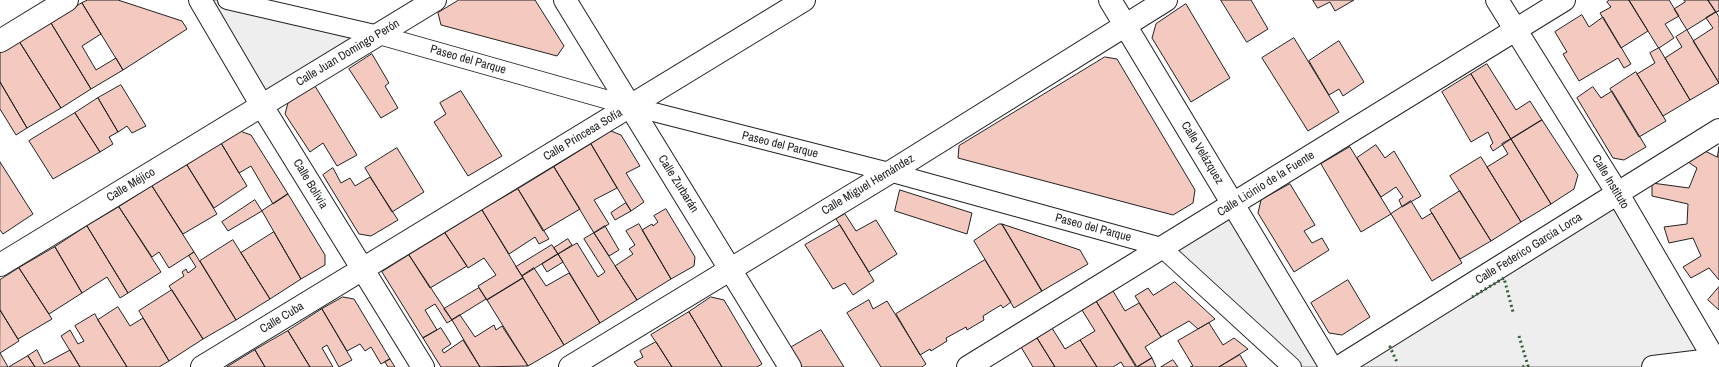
<!DOCTYPE html>
<html>
<head>
<meta charset="utf-8">
<style>
	body { margin:0 }
	canvas { display:block; background:#fff }
</style>
</head>
<body>
<canvas width="1719" height="367"></canvas>
<script>
const g = document.querySelector('canvas').getContext('2d');
g.lineJoin = 'round';
function fillPath(path, color) {
  g.fillStyle = color;
  g.fill(path, 'evenodd');
}
function stroke(path, color, width, dash) {
  g.strokeStyle = color;
  g.lineWidth = width;
  g.lineCap = dash ? 'butt' : 'round';
  g.setLineDash(dash || []);
  g.stroke(path);
}
function drawText(font, color, halo, rows, align = 'center') {
  g.font = font + ' "Archivo Narrow",sans-serif';
  g.lineWidth = 3;
  g.setLineDash([]);
  g.textBaseline = 'middle';
  g.strokeStyle = halo;
  g.fillStyle = color;
  for (const [text, x, y, turn = 0] of rows) {
    g.save();
    g.translate(x, y);
    g.rotate((+turn || 0) * Math.PI / 180);
    g.textAlign = isNaN(turn) ? turn : align;
    if (halo) g.strokeText(text, 0, 0);
    g.fillText(text, 0, 0);
    g.restore();
  }
}
const green = new Path2D(`
	M200,0h27l152,35 -117,71z
	M1618,194l96,166 -61,7h-314z`);
fillPath(green, '#eee');
stroke(green, '#6f6f6f', 1);
const parking = new Path2D(`
	M1233,204l98,163h-39l-131,-120z`);
fillPath(parking, '#ededed');
stroke(parking, '#6f6f6f', 1);
const building = new Path2D(`
	M88,0h30l64,21 5,8 -64,41 -41,-67z
	M459,0h76l29,46 -7,10 -116,-31 -3,-12z
	M1221,0h30l17,29 -21,13z
	M1313,0h41l-19,11 -5,-9 -12,6z
	M1610,0h19l19,31 -27,17 -21,-35 11,-6 -4,-5z
	M1629,0h40l10,16 -14,8 9,14 -15,10z
	M1684,0h24l8,12 -29,18 -13,-21 11,-7z
	M1708,0h11v11l-3,1z
	M82,3l19,31 -19,12 14,24 20,-12 7,12 -32,19 -40,-66z
	M1186,4l44,74 -39,24 -39,-64 4,-14z
	M1716,12l3,5v66l-26,-42 20,-13 -7,-10z
	M1582,15l7,12 14,-10 28,47 -7,4 -6,-10 -39,23 -16,-27 4,-2 -12,-20z
	M51,23l40,66 -30,19 -42,-67z
	M1687,30l32,53 -29,17 -25,-42 17,-11 -6,-10z
	M1294,38l45,74 -31,19 -46,-73z
	M19,41l42,67 -34,20 -27,-46v-29z
	M1339,41l25,41 -21,14 -4,-7 -10,6 -20,-34z
	M1659,48l31,52 -27,16 -26,-42 18,-11 -5,-10z
	M372,54l17,29 -4,3 13,22 -17,10 -32,-49z
	M1105,57l12,2 78,131 -2,13 -20,12 -215,-57 1,-12z
	M1487,64l29,46 14,-9 12,19 -31,19 -40,-65z
	M1636,72l30,49 -27,16 -29,-48z
	M1471,74l40,65 -18,12 -3,-5 3,-3 -5,-11 -17,10 -29,-50z
	M0,82l27,46 -11,7 -16,-26z
	M121,85l25,41 -14,7 -5,-7 -9,6 -20,-34z
	M315,86l42,69 -20,11 -14,-23 -13,9 -25,-38 3,-11z
	M1593,87l8,11 11,-7 34,56 -22,13 -11,-2 -36,-60z
	M461,91l41,65 -34,20 -34,-54 12,-8 -6,-11z
	M98,98l20,34 -9,5 4,7 -13,8 -25,-39z
	M75,113l25,39 -47,27 -24,-38z
	M1542,120l36,55 -4,14 -23,15 -40,-65z
	M240,131l11,4 37,59 -15,10 -22,-38 -12,7 -18,-30z
	M611,131l10,4 19,31 -14,7 18,29 -13,9 -40,-67z
	M1511,139l40,65 -30,18 -34,-55 21,-13 -6,-10z
	M221,143l26,43 -33,22 -27,-43z
	M591,144l26,44 -23,12 15,24 -15,9 -40,-66z
	M1376,145l9,13 9,-7 27,45 -19,11 -3,-7 4,-3 -7,-10 -15,10 -24,-39z
	M1350,147l41,67 -30,18 -40,-68z
	M1719,147v133l-10,-12 -18,10 -8,-11 18,-11 -8,-18 -24,5 -5,-16 23,-3 1,-20 -36,-8v-13l37,5 8,-20 -9,-6 15,-12 14,7z
	M397,148l27,44 -32,20 -27,-44z
	M1481,157l40,65 -30,19 -41,-65z
	M0,162l33,52 -30,20 -3,-4z
	M187,165l30,49 -34,20 -31,-48z
	M554,167l26,42 -37,22 -25,-42z
	M333,168l8,15 9,-5 5,8 15,-9 28,43 -27,16 -12,-2 -36,-59z
	M1290,184l25,41 -11,6 8,12 10,-5 7,12 -35,22 -36,-59 3,-13z
	M152,186l42,66 -25,16 -10,-16 -7,5 -33,-50z
	M518,189l31,50 -10,5 -4,-7 -26,17 -27,-44z
	M900,190l72,23 -5,21 -72,-23z
	M1460,191l31,50 -31,18 -30,-49z
	M288,194l37,61v10l-24,14 -39,-68z
	M255,200l7,11 -34,20 -6,-9z
	M1411,201l11,18 10,-6 30,50 -30,18 -41,-67z
	M626,203l5,8 -16,9 -4,-7z
	M119,207l42,65 -33,21 -41,-67z
	M666,209l29,48 -1,9 -23,13 -29,-49 10,-6 1,2 5,-4 -4,-6z
	M482,210l41,68 -36,22 -9,-14 18,-11 -12,-17 -16,10 -23,-35z
	M845,214l11,17 20,-11 21,34 -28,18 -33,-53z
	M639,224l32,55 -34,21 -22,-34 18,-12 -4,-5 6,-4 -9,-14z
	M999,224h3l40,67 -28,17 -40,-67z
	M1002,224l78,26 8,14 -46,27z
	M840,225l34,56 -21,14 -8,-12 -12,6 -28,-44z
	M87,226l41,67 -8,5 -13,-21 -25,16 -27,-46z
	M605,226l14,24 -10,6 -15,-23z
	M274,232l27,47 -31,20 -29,-46z
	M445,233l22,33 -37,22 -21,-33z
	M594,233l43,67 -37,23 -42,-69 19,-11 21,34 7,-5 -21,-33z
	M568,239l4,6 -14,9 -4,-6z
	M233,240l37,59 -34,21 -36,-59z
	M552,245l6,9 -36,22 -6,-9z
	M55,247l27,46 -33,21 -30,-46z
	M194,252l42,68 -33,19 -34,-53 15,-10 -2,-4 4,-3 2,4 8,-6 -7,-11z
	M558,254l5,8 -16,10 -5,-8z
	M409,255l43,65 -5,3 -12,-19 -10,6 12,20 -14,8 -41,-66z
	M985,260l26,42 -8,6 -2,-3 -18,11 1,4 -17,10 -1,-3 -20,11 1,3 -16,10 -1,-2 -10,6 -24,-41z
	M19,268l33,51 -34,20 -18,-29v-30z
	M534,268l12,18 23,-13 31,50 -36,22 -42,-69z
	M523,278l41,67 -36,21 -41,-66z
	M1348,280l22,37 -28,18 -13,-2 -18,-30z
	M1175,282l40,37 -17,10 -9,-8 -28,16 -26,-41 13,-8 5,7z
	M1719,287v23l-11,-10z
	M479,288l7,11 -34,21 -8,-11z
	M172,290l31,49 -34,22 -30,-50z
	M1113,291l12,20 14,-8 22,34 -16,10 7,11 -15,9 -41,-66z
	M343,297l11,2 36,60 -9,5 -10,-17 -6,4 -5,-7 -13,7 -25,-42z
	M711,297l13,3 38,64 -5,3h-35l-33,-55z
	M869,300l4,9 14,-8 39,63 -4,3h-41l-34,-54z
	M1096,301l40,66h-12l-3,-5 -8,5h-16l-17,-27 15,-9 -13,-21z
	M118,307l12,19 13,-8 26,43 -10,6h-32l-29,-47z
	M322,309l30,51 -13,7 -12,-22 -5,3 11,19h-23l-22,-36z
	M0,310l19,31 -19,12 8,14h-8z
	M689,312l33,55h-50l-16,-25 -5,-7z
	M95,314l3,6 29,47h-47l-19,-31 9,-6 8,14 6,-3 -9,-15z
	M460,315l15,22 19,-12 2,5 6,-4 26,40 -48,1 -28,-47z
	M1209,323l14,22 11,-7 14,11 -29,18h-29l3,-1 -15,-25z
	M441,328l10,16 -9,6 2,3 19,-13 17,27h-39l-18,-29z
	M1052,328l13,21 15,-9 17,27h-42l-18,-29z
	M821,330l23,37h-42l-12,-19z
	M288,331l22,36h-45l-10,-17z
	M1037,338l18,29h-22l-12,-20z
	M656,342l16,25h-34l-4,-5 9,-5 -3,-6z
	M37,350l7,14 26,-14 10,17h-45l-7,-11z
	M255,350l10,17h-38z
	M1240,355l7,12h-28z
	M28,356l7,11h-26z
	M1152,358l4,9h-19z
	M390,359l5,8h-7l-3,-5z
	M1173,360l5,7h-17z`);
fillPath(building, '#f3c9c0');
stroke(building, '#222', 1);
const pedestrian = new Path2D(`
	M227,0l152,35 251,71 259,66 272,75 131,120`);
const minor = new Path2D(`
	M200,0l62,106 161,261
	M565,0l225,367
	M1110,0l221,367
	M1497,0l121,194 101,173
	M0,41l67,-41
	M0,265l435,-265
	M202,367l602,-367
	M570,367l327,-199 269,-168
	M968,367l596,-367
	M1339,367l380,-237
	M1653,367l66,-8`);
stroke(pedestrian, '#222', 20);
stroke(minor, '#222', 24);
stroke(pedestrian, '#fff', 18);
stroke(minor, '#fff', 22);
stroke(new Path2D(`
	M1472,297l32,-19 9,34
	M1519,336l9,30 -8,1
	M1391,346l-1,1 7,15`), '#2f5e38', 3, [2, 3]);
drawText('12px', '#222', '#fff', [
	["Calle Juan Domingo Perón",348,53,-31],
	["Paseo del Parque",468,60,16],
	["Calle Princesa Sofía",583,135,-31],
	["Paseo del Parque",780,145,14],
	["Calle Velázquez",1202,153,59],
	["Calle Instituto",1610,182,59],
	["Calle Bolivia",310,184,59],
	["Calle Zurbarán",678,184,58],
	["Calle Licinio de la Fuente",1266,184,-32],
	["Calle Méjico",131,185,-31],
	["Calle Miguel Hernández",868,185,-31],
	["Paseo del Parque",1093,228,15],
	["Calle Federico García Lorca",1529,249,-32],
	["Calle Cuba",282,318,-31]
]);
</script>
</body>
</html>
